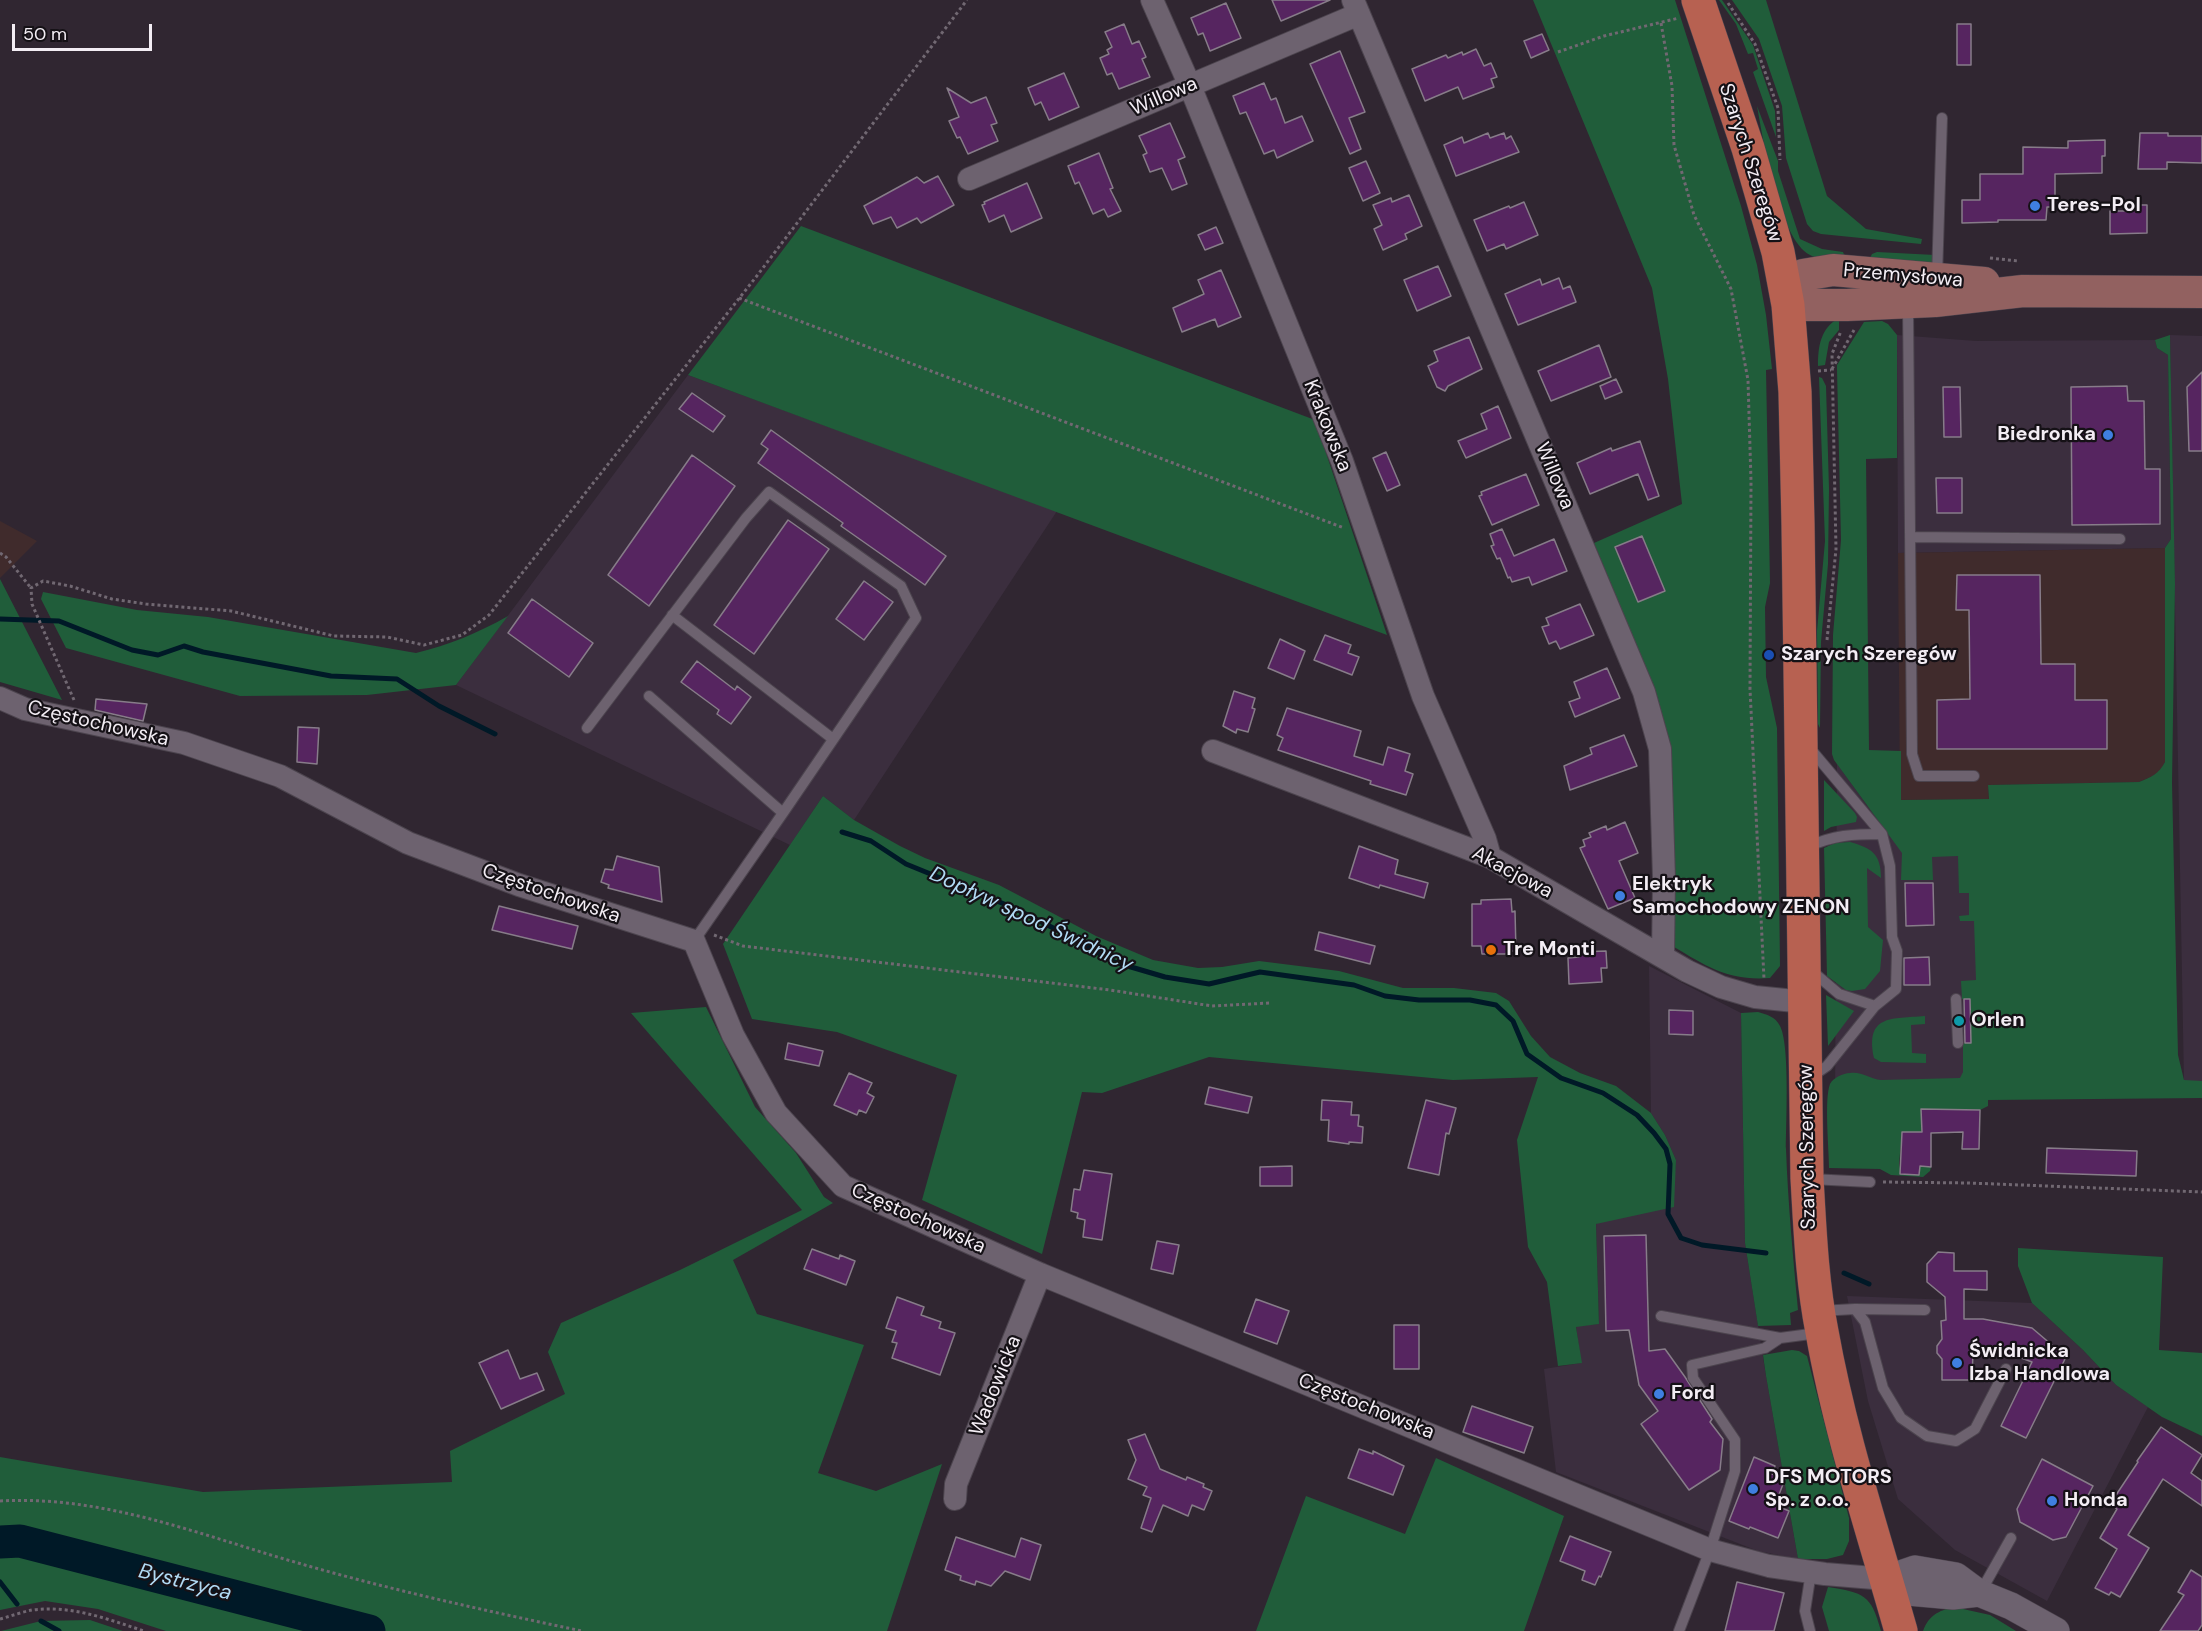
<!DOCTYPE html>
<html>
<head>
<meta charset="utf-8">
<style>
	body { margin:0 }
	#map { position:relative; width:2202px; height:1631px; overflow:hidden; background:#302631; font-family:"DM Sans",sans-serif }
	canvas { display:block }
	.scale { position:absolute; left:12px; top:24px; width:140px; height:27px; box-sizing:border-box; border:3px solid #f3edf4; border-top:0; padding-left:8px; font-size:18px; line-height:21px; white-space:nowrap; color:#f3edf4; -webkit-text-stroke:4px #151116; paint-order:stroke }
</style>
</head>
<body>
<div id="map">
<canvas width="2202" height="1631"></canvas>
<div class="scale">50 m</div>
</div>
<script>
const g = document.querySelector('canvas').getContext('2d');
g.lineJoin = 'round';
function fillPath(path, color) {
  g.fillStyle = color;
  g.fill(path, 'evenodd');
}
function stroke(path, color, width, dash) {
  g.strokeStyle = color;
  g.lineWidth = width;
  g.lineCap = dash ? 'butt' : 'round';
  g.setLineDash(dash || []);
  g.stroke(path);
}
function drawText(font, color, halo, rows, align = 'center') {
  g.font = font + ' "DM Sans",sans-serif';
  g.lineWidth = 4.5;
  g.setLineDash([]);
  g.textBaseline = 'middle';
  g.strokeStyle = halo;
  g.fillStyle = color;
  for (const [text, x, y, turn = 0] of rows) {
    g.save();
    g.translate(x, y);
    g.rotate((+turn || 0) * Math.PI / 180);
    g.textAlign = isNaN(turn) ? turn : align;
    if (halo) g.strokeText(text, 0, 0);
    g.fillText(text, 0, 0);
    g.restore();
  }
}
fillPath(new Path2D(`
	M1897,335l79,6 179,-1 2,8 11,7 3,184 -6,9 -267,5z
	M2170,335l32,1v745h-18z
	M688,375l369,136 -203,309 -31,-24 -33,49 -334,-160z
	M1837,764l30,41 108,29 12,266 -152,2z
	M1649,966l92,47 4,230 21,133 32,183 -40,-8 -202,-79 -12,-103 37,-6 -5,-37 23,-2 -3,-100 79,-52 1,-12 -11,-25 -14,-22z
	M1847,1296l185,7 51,47 33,35 32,22 -101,194 -92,-51 -57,-51 -30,-98z`), '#3b2e3e');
fillPath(new Path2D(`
	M0,521l37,20 -37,37z
	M2165,548v214l-4,8 -8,6 -14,6 -151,3 1,14 -89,1 -2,-247z`), '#402b2c');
fillPath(new Path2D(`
	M1533,0h142l66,206 16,59 9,50 6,54 -6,1 4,213 -5,24 1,70 11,51 3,238 -10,12c-42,3 -62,-11 -96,-31l-6,-210 -12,-44 -62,-150 88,-39 -14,-125 -16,-91z
	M1719,0h3l31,45 22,66 1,26 -23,-65 5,-3 -5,-16 -5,1 -12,-30z
	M1732,0h34l61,196 39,33 56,10 -1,5 -100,-10 -8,-3 -6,-7 -21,-66 -4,-52 -23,-67z
	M1757,106l21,55v10l22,68 22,10 21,3 3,7c-12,0 -25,2 -36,-4 -31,-16 -47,-116 -53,-149z
	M801,226l514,194 72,215 -699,-260z
	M1877,252l58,3 -4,11 -61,-8 2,-4z
	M1839,318v12l-10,12 -4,23 -7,1c0,-21 3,-38 21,-48z
	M1882,321l6,3 9,11v123l-31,1 3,291 32,1v49l88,-1 -1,-14 151,-3c12,-5 20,-8 26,-20v-214l6,-9 -3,-184 -11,-7 -2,-8 15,-5 5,249 -3,199 6,272 6,25 18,1v17l-214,2v6l-8,4 -58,-1v23h-20l-3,32 2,10 18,1 1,-9 11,1 -1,4 -7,6 -32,-2 -11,-6 -51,-1c0,-18 -5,-69 1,-84 3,-6 13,-11 20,-11 11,-2 20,6 31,7l79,-2 3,-6v-29l8,-1 -1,-43h-8l-1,-18 15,-1 -2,-59h-14l-1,-5 10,-1v-22h-10l-1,-37 -26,1 1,23h-32l1,-27 -68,-93 -2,-6 1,-119 8,-95 -4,-170v-5l27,-43z
	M1819,377l3,1 4,8 3,103 -1,75 -7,78 -1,86 -2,-4 -1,-93 8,-90z
	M0,579l62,121 -62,-18z
	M43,592l94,18 71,7 208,36c33,-8 62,-20 92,-37l-52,69 -89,10 -127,1 -174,-48 -25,-49z
	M1824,780l31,33 2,4 -1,5 -25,5 -7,4z
	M823,796l31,24 46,26 25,12 74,27 97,51 57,24 45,8 24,-1 37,-6 80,10 64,17h51l42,5 13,8 22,35 19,21 30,16 36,13 35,27 14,22 11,25 -2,47 -78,17 3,100 -23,3 6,36 -24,3 -11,-84 -19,-35 -11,-107 21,-63 -85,3 -244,-23 -107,36 -20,-1 -40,162 -120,-54 35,-125 -120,-43 -85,-13 -29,-75z
	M1850,842c21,6 31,11 31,36l-14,-10 1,59 15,13 -3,31 -15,18 -13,2 -6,-1 -19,-14 -3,-128 11,-5z
	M1826,995l28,16 -26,35z
	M706,1007l49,100 41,46 28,44 9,6 -100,57 24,54 107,31 -46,128 58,18 66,-27 -55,167h-721l-68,-22 -53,-8 -45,9v-153l203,35 249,-10 -2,-31 115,-57 -17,-42 13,-29 119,-53 122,-60 -171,-197z
	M1758,1012c9,3 17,4 22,14 10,19 6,97 6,123 2,54 7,107 12,161l-8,3 1,12 -33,1 -13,-83 -4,-230z
	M1925,1016v8l-14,1 1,28 14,1v9l-45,-1 -7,-4c-9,-44 18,-39 51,-42z
	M2018,1248l145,9 -4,93 43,3v83l-40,-19 -46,-32 -33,-35 -51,-47 -14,-37z
	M1792,1350l7,1 8,5 42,162v23l-6,14 -16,4h-29l-32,-183 -3,-21z
	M1436,1458l128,58 -40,115h-268l50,-135 99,38z
	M1828,1587c36,6 43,7 53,44h-52l-7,-24z
	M1954,1607l36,8 26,16h-93c6,-16 15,-20 31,-24z
	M90,1620l33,11h-122l40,-10z`), '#205d3a');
stroke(new Path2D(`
	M0,619l59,2 73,29 26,5 26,-9 19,6 128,24 66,3 42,27 56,28
	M842,832l29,9 35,23 108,44 55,28 45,26 51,15 44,7 51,-12 94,13 31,11 34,4h51l26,5 17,16 14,33 34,24 42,15 34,22 17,18 12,16 4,15 -2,50 13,24 21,7 64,8
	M1844,1273l25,11
	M0,1582l17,22
	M41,1621l18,10`), '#001927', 5);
stroke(new Path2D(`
	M0,1542l20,-1 349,90`), '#001927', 33);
const building = new Path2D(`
	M1272,0h58l-49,21z
	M1226,3l15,35 -31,13 -7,-18 -5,2 -7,-17z
	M1124,24l8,20 7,-3 7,16 -4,2 8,18 -31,12 -7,-16 -5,2 -7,-17 9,-4 -2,-4 5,-3 -7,-15z
	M1957,24h14v41h-14z
	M1542,34l7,16 -18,8 -7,-17z
	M1476,49l8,17 7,-3 6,14 -6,2 3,8 -31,12 -5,-12 -33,14 -13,-32 34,-14 2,3 14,-6 1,3z
	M1340,51l25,61 -16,6 12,31 -11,5 -40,-90z
	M1064,73l15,34 -30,13 -8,-18 -6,3 -7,-17z
	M1264,83l7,17 5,-2 9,25 17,-7 11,25 -36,17 -3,-8 -10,4 -18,-42 -6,2 -7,-18z
	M947,88l24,15 15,-6 11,26 -6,2 7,16 -30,13 -8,-17 -3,1 -8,-17 10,-4z
	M1170,123l15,34 -7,3 9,24 -15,6 -10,-22 -12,4 -7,-17 4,-2 -8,-17z
	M1488,133l2,5 14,-5 2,6 5,-3 8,16 -63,24 -12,-31 18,-8 2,6z
	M2140,133h28v3h34v27l-35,-1v7h-29z
	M2105,140v16h-3v17l-47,1v33h-8l-1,13h-48v2l-36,1v-23h18v-26h43v-27l45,1v-7z
	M1099,153l14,35 -3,1 11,22 -13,6 -4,-8 -11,5 -14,-32 -4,2 -7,-18z
	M1366,161l14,32 -17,8 -14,-33z
	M938,176l16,29 -33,18 -4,-5 -20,10 -6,-11 -18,7 -9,-18 53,-29 7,6z
	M1027,183l15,35 -31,14 -7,-17 -15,7 -7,-17 3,-1 -1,-2z
	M1409,195l13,31 -17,8 2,5 -24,11 -9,-21 8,-4 -9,-20 18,-7 1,4z
	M1524,202l14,33 -32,14 -2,-5 -17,7 -13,-31 35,-14 1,2z
	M2130,205h17v28l-37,1v-23h20z
	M1216,227l7,16 -18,7 -7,-15z
	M1438,266l13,30 -34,15 -13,-31z
	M1221,270l20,47 -23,10 -3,-8 -33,13 -9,-24 31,-14 -6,-14z
	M1559,278l4,11 7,-3 6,16 -58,23 -13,-31 35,-15 2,6z
	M1469,337l13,32 -34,17 -3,5 -8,-4 -9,-21 10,-5 -4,-10z
	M1599,345l12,32 -60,24 -13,-30z
	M2202,372v79h-13l-2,-64z
	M1616,379l6,13 -17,7 -5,-13z
	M2127,386l1,15h16l1,68h15v55l-88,1 -1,-138z
	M1943,387h17l1,50h-17z
	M692,393l33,23 -12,16 -34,-23z
	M1498,406l13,32 -45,20 -8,-17 29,-12 -6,-15z
	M771,430l175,126 -21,29 -84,-59 2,-3 -85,-60 10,-14 -7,-5z
	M1640,441l19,55 -11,4 -10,-26 -48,20 -13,-31 34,-15 1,3z
	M1386,452l14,33 -13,6 -14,-33z
	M692,455l43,31 -86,120 -41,-31z
	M1526,474l13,31 -47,20 -13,-29 3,-1 -1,-3z
	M1936,478h26v35h-25z
	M788,520l41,29 -75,105 -40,-29z
	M1502,529l12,27 40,-17 13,32 -35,14 -3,-8 -17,5 -2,-5 -2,1 -8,-20 -3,1 -6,-13 3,-1 -4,-11z
	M1642,536l23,55 -27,11 -23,-55z
	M1957,575h83l1,89h34v36h32v49h-170v-49l33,-1 -1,-89h-13z
	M864,581l29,21 -29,38 -28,-21z
	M532,599l61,44 -24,34 -61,-44z
	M1580,604l14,31 -34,14 -4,-8 -7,3 -7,-17 7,-2 -3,-7z
	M1325,635l26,10 -3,8 11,4 -7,18 -38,-15z
	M1280,639l25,12 -11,28 -26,-11z
	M697,661l38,29 2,-4 14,11 -20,27 -14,-10 2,-4 -38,-28z
	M1607,668l13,30 -45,19 -6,-15 11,-4 -6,-16z
	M1234,691l21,7 -3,10 3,1 -7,23 -11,-3 -1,4 -13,-7z
	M96,699l51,5 -4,17 -48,-11z
	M1287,708l74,23 -7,25 29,9 5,-18 22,7 -5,17 8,3 -7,21 -36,-11 1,-3 -93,-31 5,-12 -6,-3z
	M298,727l21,1 -2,36 -20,-2z
	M1624,735l13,31 -67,24 -6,-24 28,-12 -2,-6z
	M1625,822l13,31 -19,8 16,37 -27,11 -28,-61 5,-2 -2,-6 8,-3 -2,-4 17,-7 1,4z
	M1359,846l39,14 -3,14 33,9 -4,15 -44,-13 -1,3 -30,-10z
	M617,856l42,11 3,35 -54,-14 1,-3 -8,-3 4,-13 8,1z
	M1905,883h28l1,42 -28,1z
	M1511,899l1,13 3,-1 1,40h-9l-1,3h-24l-1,-8h-9v-42h9v-4z
	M499,906l79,20 -6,23 -80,-19z
	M1319,932l56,14 -5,18 -55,-14z
	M1606,951l1,17h-6l1,14 -33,2 -1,-26 11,-1v-5z
	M1929,957l1,28h-26v-27z
	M1964,999h6l1,44h-6z
	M1669,1010l24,1v24l-24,-1z
	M788,1043l35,8 -4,15 -34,-7z
	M849,1073l23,10 -5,10 7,4 -8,16 -7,-3 -2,5 -23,-10z
	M1209,1087l43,10 -4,16 -43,-9z
	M1322,1100l30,2 -1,13h8l-1,11 5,1 -1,16 -13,-1v2l-21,-3 1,-21h-8z
	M1426,1100l30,8 -7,26 -3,-1 -7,42 -31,-7z
	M1921,1109l59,1 -1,39h-17l1,-17 -32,1v34l-11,-1 -1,9 -19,-1 2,-42h20z
	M2047,1148l90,3 -1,25 -90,-3z
	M1292,1166v20h-32v-19z
	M1084,1170l28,4 -10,66 -19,-3 2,-17 -8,-2 1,-5 -7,-2 3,-22 6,1z
	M1646,1235l3,116 16,-2 20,28 27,42 -2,3 13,17 -3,31 -31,20 -48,-66 17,-13 -19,-26 -10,-55 -23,1 -2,-95z
	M1157,1241l22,4 -6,29 -22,-5z
	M812,1249l27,10 1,-4 15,6 -9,24 -42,-16z
	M1938,1252l16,1v18h33v19l-23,-1v30h19l49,9 34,29 -40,81 -25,-12 31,-64 -24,-9 -35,-2 -1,29h-30v-21l-5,-6v-7l5,-7 -1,-18 5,-1 -1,-23 -18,-15v-18z
	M897,1297l27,10 -3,8 20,7 -2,6 16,5 -15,42 -48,-17 5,-15 -5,-1 4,-11 -10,-3z
	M1256,1299l33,12 -12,33 -33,-12z
	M1394,1325h25v44h-25z
	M508,1350l12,29 17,-6 7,17 -43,19 -22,-46z
	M1472,1406l61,21 -9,26 -61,-21z
	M2161,1427l41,28 -11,18 11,8v25l-39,-27 -35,56 21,13 -29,49 -9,-5 -2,3 -14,-7 22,-39 -17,-11 17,-29 -7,-5 28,-42 -1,-1z
	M1145,1434l15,35 26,11 1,-3 17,7 -1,3 9,4 -8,19 -12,-5 -4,11 -25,-11 -11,27 -11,-4 10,-30 -8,-3 4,-8 -19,-8 8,-19 -8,-20z
	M1359,1449l14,5v-3l31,15 -11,29 -45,-17z
	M1754,1457l21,9 -3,8 13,5 -10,26 14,6 -11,27 -28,-11 -1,2 -20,-8z
	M2042,1459l51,27 -27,51 -13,3 -33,-18 -3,-13z
	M1570,1536l41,16 -10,25 -2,-1 -4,9 -13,-5 3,-9 -25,-10z
	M956,1537l59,20 6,-19 20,7 -11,35 -25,-9 -14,15 -15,-5 -1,4 -15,-5 1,-4 -16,-6z
	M2191,1570l11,7v48l-4,6h-38l24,-36 -6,-3z
	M1737,1582l47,11 -10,38h-49z`);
fillPath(building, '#562560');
stroke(building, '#877c89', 1.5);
const service = new Path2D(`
	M1937,277l5,-159
	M1908,306l4,448 7,22h55
	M1910,537l210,2
	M672,615l161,124
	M649,696l134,117 -89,128
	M587,728l159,-210 23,-26 132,94 15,32 -133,195
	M1808,746l74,88 8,32 2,71 5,14 -1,38 -21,17 -48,60 -16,11
	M1807,847c27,-12 46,-13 75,-13
	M1812,971l27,23 36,12
	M1956,999l2,44
	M1811,1179l59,3
	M1855,1309l70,1
	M1820,1311l35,-2 10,13 18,66 18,30 26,18 29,5 19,-12 31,-60
	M1661,1316l119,22
	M1980,1593l31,-55
	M1679,1631l31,-81 25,-79v-31l-42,-62 -1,-13 73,-17 15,-10 38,-5
	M1810,1631l-5,-20 6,-39`);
const minor = new Path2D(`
	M1152,0l38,86 152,375 81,235 62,143 5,18
	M1353,0l291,692 16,57 4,129 -1,79
	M969,179l390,-165
	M0,698l25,11 159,34 96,33 128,67 111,42 175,56 39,94 43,78 67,73 197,88 670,276 59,16 56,8 61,5
	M1213,751l277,106 197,114 34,16 34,10 50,5
	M955,1499l1,-15 84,-210`);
const tertiary = new Path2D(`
	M1886,1579l29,-10 41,7 23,17 32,13 45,25
	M1886,1579l22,13 45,4 26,-3`);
const secondary = new Path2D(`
	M1784,283l19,-8 30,-5 151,13
	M1788,305h59l88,-4 88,-10 179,1`);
const primary = new Path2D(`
	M1698,0l50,148 30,104 10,53 7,87 3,132 9,654c3,52 5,103 15,154 18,101 51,200 79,299`);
stroke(service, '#4c444e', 12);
stroke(minor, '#4c444e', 24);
stroke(tertiary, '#4c444e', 28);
stroke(secondary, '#4c444e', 33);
stroke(primary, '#4c444e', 34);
stroke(new Path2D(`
	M1728,3l27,41 23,64 2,52
	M1661,23l11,63 2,59 20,70 37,74 17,91 3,101 -1,208 14,290
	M1558,52l46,-16 75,-18
	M1990,258l28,3
	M739,298l605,230
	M1832,369l22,-39
	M1818,371l13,-1
	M0,553l6,4 25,31
	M1827,640l9,-91 -4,-195 9,-23
	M74,700l-42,-96 -1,-16 12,-7 27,5 42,13 34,5 85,7 103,25 53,1 37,8 38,-10 27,-20 267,-338 211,-277
	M714,935l29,11 367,44 102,16 58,-3
	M1883,1182l86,1 233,9
	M0,1501c104,-6 200,34 298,62 93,27 189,48 284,68
	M0,1619c11,-3 22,-7 32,-9 40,-5 75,9 112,21`), '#716872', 3, [3, 3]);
stroke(service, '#6d626f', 10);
stroke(minor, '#6d626f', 22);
stroke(tertiary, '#6d626f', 27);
stroke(secondary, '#926160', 32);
stroke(primary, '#b76151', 33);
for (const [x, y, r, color] of [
	[2035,206,6,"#3f7fe0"],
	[2108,435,6,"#3f7fe0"],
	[1769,655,6,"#1a4fb4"],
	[1620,896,6,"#3f7fe0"],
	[1491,950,6,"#e8710a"],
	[1959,1021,6,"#0f9aa8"],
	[1957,1363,6,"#3f7fe0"],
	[1659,1394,6,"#3f7fe0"],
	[1753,1489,6,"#3f7fe0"],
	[2052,1501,6,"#3f7fe0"]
]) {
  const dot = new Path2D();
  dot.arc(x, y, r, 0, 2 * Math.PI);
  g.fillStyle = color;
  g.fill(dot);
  stroke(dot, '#151116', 2);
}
drawText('20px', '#f3edf4', '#151116', [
	["Willowa",1164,97,-23],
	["Szarych Szeregów",1750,163,72],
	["Przemysłowa",1903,276,5],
	["Krakowska",1327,426,68],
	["Willowa",1554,476,67],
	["Częstochowska",98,724,13],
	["Akacjowa",1512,873,28],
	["Częstochowska",551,894,19],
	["Szarych Szeregów",1808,1147,-91],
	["Częstochowska",918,1219,24],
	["Wadowicka",996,1386,-68],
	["Częstochowska",1366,1407,22]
]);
drawText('bold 20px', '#f3edf4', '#151116', [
	["Teres-Pol",2047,206],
	["Biedronka",2096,435,"right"],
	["Szarych Szeregów",1781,655],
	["Elektryk",1632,885],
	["Samochodowy ZENON",1632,908],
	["Tre Monti",1503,950],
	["Orlen",1971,1021],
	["Świdnicka",1969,1352],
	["Izba Handlowa",1969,1375],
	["Ford",1671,1394],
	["DFS MOTORS",1765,1478],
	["Sp. z o.o.",1765,1501],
	["Honda",2064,1501]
], 'left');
drawText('italic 21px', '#b1daf4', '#151116', [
	["Dopływ spod Świdnicy",1031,920,25],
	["Bystrzyca",185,1583,14]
]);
</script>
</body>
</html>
